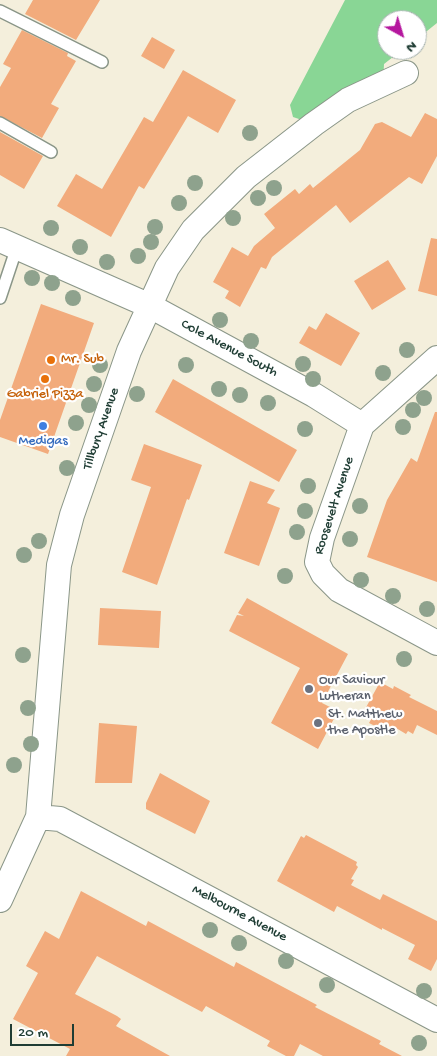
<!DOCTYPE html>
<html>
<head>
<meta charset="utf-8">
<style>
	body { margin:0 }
	#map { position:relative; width:437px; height:1056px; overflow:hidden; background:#f4efdc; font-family:"Gochi Hand",sans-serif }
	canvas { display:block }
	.north { position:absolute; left:377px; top:10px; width:50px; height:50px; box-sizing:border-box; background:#fff; border:1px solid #a5b1ae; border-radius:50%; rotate:141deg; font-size:14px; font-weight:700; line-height:20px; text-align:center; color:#1f3d34 }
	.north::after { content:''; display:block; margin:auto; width:18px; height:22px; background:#b5179e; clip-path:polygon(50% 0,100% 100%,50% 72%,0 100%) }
	.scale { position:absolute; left:10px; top:1024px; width:64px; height:22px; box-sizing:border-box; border:2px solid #1f3d34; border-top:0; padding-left:6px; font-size:15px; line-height:18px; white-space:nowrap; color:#1f3d34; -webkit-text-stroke:4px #fff; paint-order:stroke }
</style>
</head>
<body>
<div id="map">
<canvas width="437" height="1056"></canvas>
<div class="north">N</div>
<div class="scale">20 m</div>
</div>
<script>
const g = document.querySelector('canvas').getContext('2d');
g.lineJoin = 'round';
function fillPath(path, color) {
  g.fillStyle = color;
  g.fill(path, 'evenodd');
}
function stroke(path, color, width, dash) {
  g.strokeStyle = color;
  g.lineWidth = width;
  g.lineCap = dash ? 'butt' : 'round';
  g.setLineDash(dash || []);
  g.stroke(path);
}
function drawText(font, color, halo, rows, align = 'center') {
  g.font = font + ' "Gochi Hand",sans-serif';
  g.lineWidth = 4.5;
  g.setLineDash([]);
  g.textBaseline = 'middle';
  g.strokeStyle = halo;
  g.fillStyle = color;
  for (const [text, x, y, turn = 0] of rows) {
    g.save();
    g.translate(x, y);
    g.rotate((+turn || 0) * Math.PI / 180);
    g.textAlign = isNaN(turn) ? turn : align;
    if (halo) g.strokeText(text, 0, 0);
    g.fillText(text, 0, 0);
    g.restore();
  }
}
fillPath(new Path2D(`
	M345,0h92v23l-20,16v-19h-30v30h15l-18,14 -1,20 -69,40 -21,-7 -3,-12z`), '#89d695');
fillPath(new Path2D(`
	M33,0h67l-24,40 -51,-26z
	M22,30l46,23 -1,3 9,5 -25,43 8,4 -17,30 -42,-22v-29l11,-19 -8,-4z
	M152,37l23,13 -11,19 -23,-13z
	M183,70l53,30 -18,33 -30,-17 -44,73 -5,-3 -28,51 -54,-31 19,-32 26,15 42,-72 9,5z
	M425,113l12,6v37l-15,28 -13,-7 -59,46 -14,-18 -64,52 -6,12 -5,-2 -21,40 -15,-9 4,-7 -16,-9 19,-35 16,9 6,-10 21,-18 -11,-14 31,-25 4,5 11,-10 3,4 47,-38 15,-26 7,-2 29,15z
	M0,132l43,24 -19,33 -24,-14z
	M431,238l6,1v57l-19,-5z
	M388,260l18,29 -34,21 -18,-29z
	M41,304l53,19 -46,131 -48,-17v-17z
	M326,313l34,20 -19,33 -42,-23 10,-17 7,4z
	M173,379l124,71 -18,32 -124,-70z
	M435,412h2v170l-70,-25 20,-57 24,-42 6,4z
	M144,444l58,21 -13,35 -2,-1 -30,86 -35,-13 29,-85 -20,-7z
	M250,481l25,9 -8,13 13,5 -21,58 -35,-13z
	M247,598l101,56 -26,49 16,8 -20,38 -47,-26 29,-55 -71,-37 8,-16 7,1 -6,-3z
	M100,608l61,3 -2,37 -61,-3z
	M380,682l13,7 1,-3 17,9 -2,2 28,14v24l-20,-10 -4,9 -5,-3 -2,3 -10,-6 -3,7 -24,-12 4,-7 -9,-5z
	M99,723l38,3 -5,57h-37z
	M160,773l50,28 -15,33 -49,-25v-6z
	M306,835l51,27 -1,3 2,2 -7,12 3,1 -3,5 29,15 3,-6 54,27v38l-6,12 -23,-12 7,-14 -33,-17v2l-45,-24 -3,6 -57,-31 24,-45 3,2z
	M81,891l65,35 2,-5 86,46 2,-5 81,43 -2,2 66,34 -2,3 23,12h-79l-23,-12 -6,12h-8l-19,-10 3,-5 -64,-35 -4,6 -105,-56 -22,38 42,22 4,3 -5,7 54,30h-104l4,-7 -57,-30 25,-46 -12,-7 19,-35 14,8z`), '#f2ab7c');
const service = new Path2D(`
	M0,11l102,51
	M0,123l51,29
	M0,298l17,-51`);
const minor = new Path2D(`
	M0,240l150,66 164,89 48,30
	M437,358l-75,67 -40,113 -5,24 6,12 16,16 98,53
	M38,817l22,2 377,201
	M0,900l38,-83 21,-252 13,-50 57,-164 38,-83 26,-38 53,-53 68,-53 34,-24 58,-27`);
stroke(service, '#8a9688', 14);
stroke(minor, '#8a9688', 26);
stroke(service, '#fff', 11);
stroke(minor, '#fff', 24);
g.fillStyle = '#8ea28d';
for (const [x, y] of [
	[250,133],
	[195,183],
	[274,188],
	[258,198],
	[179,203],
	[233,218],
	[155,227],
	[51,228],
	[151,242],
	[80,247],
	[138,256],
	[107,262],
	[32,278],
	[52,283],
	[73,298],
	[220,320],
	[251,341],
	[407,350],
	[303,364],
	[100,365],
	[186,365],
	[383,373],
	[313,379],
	[94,384],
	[219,389],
	[137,394],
	[240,395],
	[424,398],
	[268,403],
	[89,405],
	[413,410],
	[76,423],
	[403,427],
	[305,429],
	[67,468],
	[308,486],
	[360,506],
	[305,511],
	[297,532],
	[350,539],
	[39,541],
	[24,555],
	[285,576],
	[361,580],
	[393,596],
	[427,609],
	[23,655],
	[404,659],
	[28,708],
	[31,744],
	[14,765],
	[210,930],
	[239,943],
	[286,961],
	[327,985],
	[424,991],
	[419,1043]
]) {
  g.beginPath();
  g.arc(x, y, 8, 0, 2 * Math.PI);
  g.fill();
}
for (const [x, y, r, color] of [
	[51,360,5,"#e8710a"],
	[45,379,5,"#e8710a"],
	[43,426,5,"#3f7fe0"],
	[309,689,5,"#6b7280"],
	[318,723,5,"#6b7280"]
]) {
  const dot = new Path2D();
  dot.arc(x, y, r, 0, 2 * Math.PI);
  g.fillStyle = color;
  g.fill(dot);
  stroke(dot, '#fff', 2);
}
drawText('14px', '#1f3d34', '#fff', [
	["Cole Avenue South",229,349,28],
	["Tillbury Avenue",102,429,-71],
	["Roosevelt Avenue",335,506,-72],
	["Melbourne Avenue",239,914,28]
]);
drawText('14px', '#c56008', '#fff', [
	["Mr. Sub",61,360],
	["Gabriel Pizza",45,395,"center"]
], 'left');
drawText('14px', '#366cbe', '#fff', [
	["Medigas",43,442]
]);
drawText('14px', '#5b616d', '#fff', [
	["Our Saviour",319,681],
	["Lutheran",319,697],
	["St. Matthew",328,715],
	["the Apostle",328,731]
], 'left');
</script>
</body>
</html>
